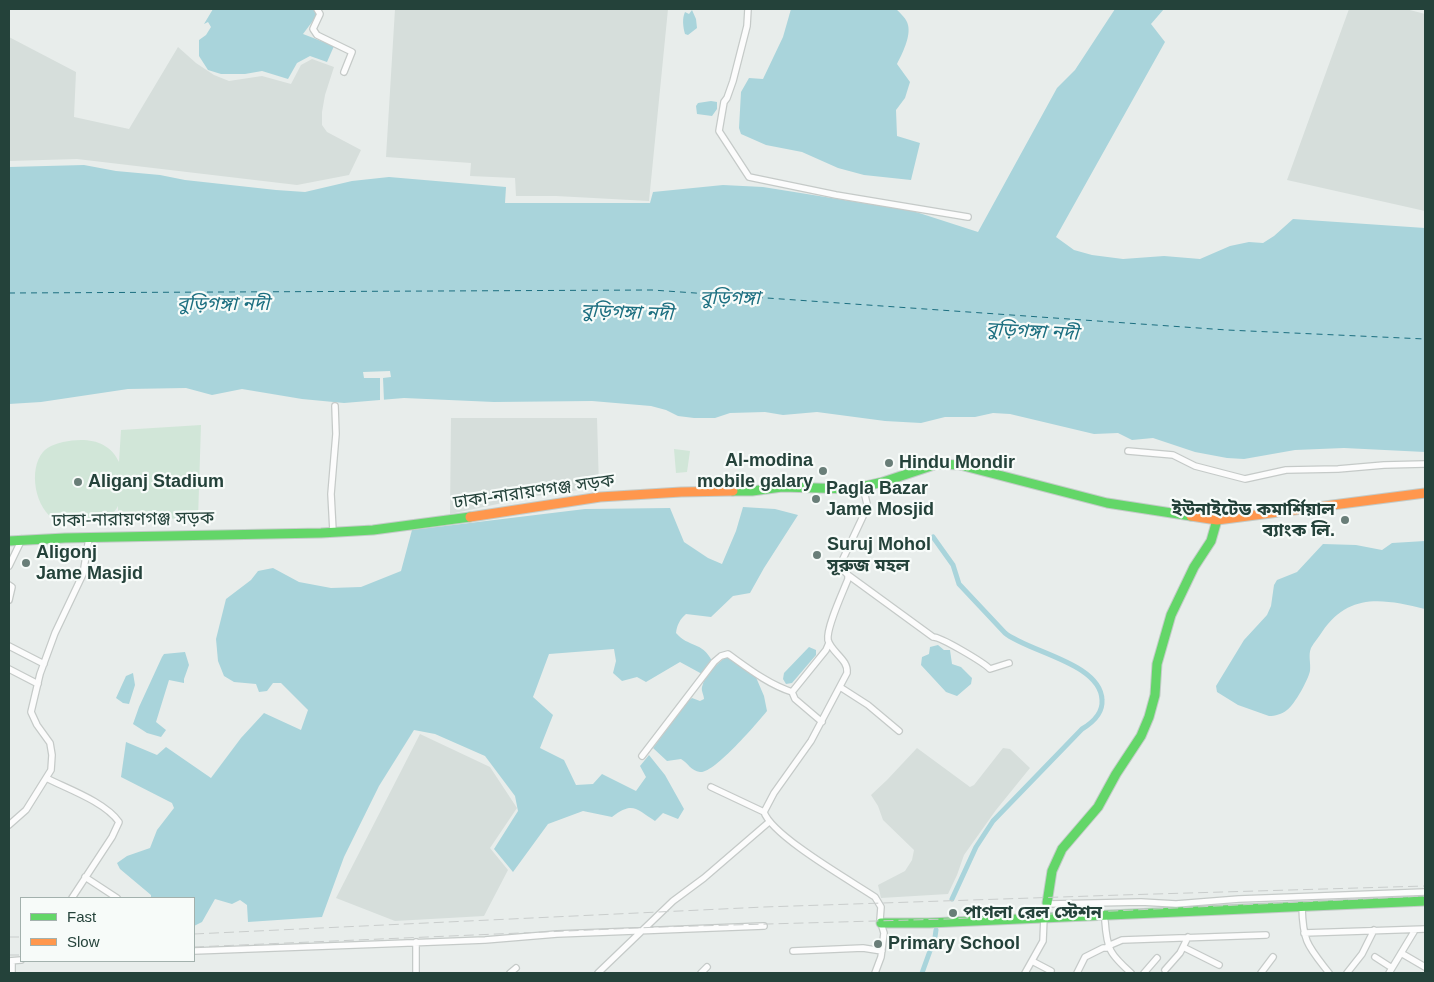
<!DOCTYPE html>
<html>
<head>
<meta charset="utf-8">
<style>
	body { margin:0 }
	#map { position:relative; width:1434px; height:982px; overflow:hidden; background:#e8edeb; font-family:Arial,sans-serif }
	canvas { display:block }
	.frame { position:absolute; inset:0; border:10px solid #24423a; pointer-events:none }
	.legend { position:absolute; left:20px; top:897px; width:175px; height:65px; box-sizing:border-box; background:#f7fbf9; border:1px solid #a3b1ad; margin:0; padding:6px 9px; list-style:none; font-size:15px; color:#24423a }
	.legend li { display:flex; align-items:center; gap:10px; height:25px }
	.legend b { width:25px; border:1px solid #a3b1ad }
</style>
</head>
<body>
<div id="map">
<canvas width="1434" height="982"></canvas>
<div class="frame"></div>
<ul class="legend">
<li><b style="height:6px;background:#63d668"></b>Fast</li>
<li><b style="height:6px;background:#ff974d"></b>Slow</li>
</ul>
</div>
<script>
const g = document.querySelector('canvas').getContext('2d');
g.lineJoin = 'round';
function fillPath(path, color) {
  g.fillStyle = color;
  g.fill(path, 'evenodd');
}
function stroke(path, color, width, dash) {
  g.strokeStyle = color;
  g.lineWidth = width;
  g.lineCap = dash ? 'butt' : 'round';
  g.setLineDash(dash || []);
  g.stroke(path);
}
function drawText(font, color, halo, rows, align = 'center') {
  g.font = font + ' Arial,"Noto Sans Bengali",sans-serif';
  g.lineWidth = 4.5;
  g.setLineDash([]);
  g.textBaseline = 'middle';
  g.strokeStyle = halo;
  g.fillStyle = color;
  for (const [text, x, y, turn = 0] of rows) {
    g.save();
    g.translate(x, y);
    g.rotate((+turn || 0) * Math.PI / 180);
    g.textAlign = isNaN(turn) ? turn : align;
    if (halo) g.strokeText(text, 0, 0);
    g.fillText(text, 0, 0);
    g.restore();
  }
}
fillPath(new Path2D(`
	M395,9h273l-19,192 -93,-5h-40l-1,-18 -45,-2 1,-13 -85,-6z
	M1349,9h57l19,5v197l-138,-31z
	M9,37l67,35 -2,45 55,12 49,-82 18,16 18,12 15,6 33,-5 29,8 10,-19 11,-6 22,8 -9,28 -3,17v13l5,7 34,18 -12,25 -52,10 -220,-26 -68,2z
	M451,418h146l2,69 -68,10 -81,17z
	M420,734l70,33 27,41 -27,40 18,22 -24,46 -89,5 -59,-23z
	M917,748l53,39 4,-2 29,-37 7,1 20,19 -34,42 -32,45 -7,20 -9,19 -67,4 -3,-13 27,-14 7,-11 2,-10 -31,-30 -5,-14 -7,-11 16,-15z`), '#d6dedb');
fillPath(new Path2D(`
	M201,425l-3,94 -80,-1v-12c-7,14 -21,17 -36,17 -8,0 -19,0 -26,-3 -21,-10 -28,-51 -13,-68 5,-6 13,-8 20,-10 23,-5 46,-2 56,20l2,-32z
	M674,449l16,2 -3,21 -11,1z`), '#d1e6d8');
fillPath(new Path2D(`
	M213,9h102l3,5 -15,20 31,12 -7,16 -17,-6 -13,7 -9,16 -26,-8 -17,3h-24l-13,-4 -9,-14v-16l7,-5 5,-8 -3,-5 -4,2z
	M791,9h105c4,4 11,10 12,16 3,12 -6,29 -11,39l13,18 -5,16 -9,12 1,26 23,7 -9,37 -47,-5 -26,-7 -36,-16 -36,-7 -25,-11 -2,-6 2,-36 8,-14 14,1 20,-42z
	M1115,9h49l-13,15 14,18 -109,195 18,13 18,5 31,4 41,-3 36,3 30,-13 19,-4 14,1 11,-7 19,-17 132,9v224l-81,-4 -49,2 -51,9 -17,-1 -32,-6 -42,-14 -21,2 -14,-7 -24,1 -84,-20 -17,-1 -18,4h-30l-24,6 -36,-2 -68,-9 -34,3 -18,-3 -35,1 -15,5h-21l-16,-2 -12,-6 -15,-4 -59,-5 -98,1 -90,-4 -60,5 -42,-4 -60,-10 -30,6 -26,-7 -58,1 -87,13 -32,2v-237l75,-2 32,6 44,4 25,5 91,10 29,2 47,-11 37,-4 117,10 -1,16h145l3,-11 70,-7 40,2 150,24 65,21 79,-144 18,-18z
	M692,10l4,9 1,9 -9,7 -3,-1c-2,-7 -3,-16 0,-22l4,2z
	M711,101l6,1v7l-5,7 -15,-2 -1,-8 2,-3z
	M743,507l32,2 23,6 -34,53 -14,25 -17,3 -22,21 -25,-3c-6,5 -9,11 -10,19 13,15 26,8 36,28l-10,13 -22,-12 -34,20 -9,-5 -15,4 -9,-8 3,-12 -2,-12 -65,5 -16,43 20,18 -13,33 24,12 12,25 17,-1 9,-10 34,17 10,-14 -6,-11 9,-11 16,20 19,34 -6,10 -15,-6 -8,8c-19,-12 -22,-20 -43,-4l-29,-6 -35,13 -35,48 -19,-23 24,-38 -3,-15 -30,-40 -50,-22 -21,-4 -35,56 -35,71 -22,60 -74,5 -1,-17 -7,-5 -8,4 -17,-5 -13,23 -8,4v-28h-43v-3l-31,-26 -3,-6 10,-7 23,-8 7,-18 17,-22 -2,-5 -51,-26 5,-35 31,13 9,-8 45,31 30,-40 23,-25 37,17 7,-20 -27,-27h-8l-6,8 -8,1 -3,-8 -22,-2 -10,-6 -6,-15 -2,-22 10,-40 25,-19 7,-9 15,-3 26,14 32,6 30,-1 40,-16 11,-41 173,-21 85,-1 14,34 24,16 14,6 14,-33z
	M1425,541v68c-41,-10 -76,-17 -103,23 -3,5 -8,10 -11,16 -3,7 0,15 -1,23 -2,9 -15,33 -23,39 -5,4 -12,6 -18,6l-31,-11 -21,-13 -1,-6 28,-46 23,-25 4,-9 3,-21 3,-5 20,-8 26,-28 33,1 26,5 10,-7z
	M938,645l6,5h6l2,14 9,3 11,11 -1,6 -14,12 -11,-4 -25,-27 1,-8 7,-3 1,-7z
	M809,647l7,3v5l-24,28 -6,1 -3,-5 1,-6z
	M185,652l4,13 -5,14v4l-15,-3 -13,42 10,8 -5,7 -14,-4 -14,-9 6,-17 23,-50 2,-3z
	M726,657l12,5 17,13 9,21 3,15c-10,12 -53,63 -67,61 -9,-1 -12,-9 -19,-13l-14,2 -14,-13 35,-47 4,-3 8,3 4,-2c0,-4 -3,-8 -2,-12 3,-13 14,-22 24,-30z
	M133,673l2,12 -6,19 -6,-1 -7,-5 10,-22z`), '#a9d4db');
fillPath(new Path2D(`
	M390,371l1,6 -8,1 1,23h-4v-23h-16l-1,-6z`), '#e8edeb');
stroke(new Path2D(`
	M933,537l20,28 6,19 46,49c23,19 96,30 97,67 1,13 -10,23 -20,29l-89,92 -17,26 -24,52
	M922,973l13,-36 1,-7`), '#a9d4db', 5);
stroke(new Path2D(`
	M9,293l643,-3 575,40 198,9`), '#1c6f80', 1, [6, 5]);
const street = new Path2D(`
	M317,9l3,5 -7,15 4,6 35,17 -8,20
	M748,9l-1,17 -14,55 -6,17 -3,4 -5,29 30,46 87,18 132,22
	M1128,451l45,4 22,11 50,13 41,-9 52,-1 46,-4 41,-1
	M863,487l4,17 -2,8 -23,49v8l6,6v4c-5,13 -22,49 -20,61 3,12 21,20 19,33l-36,68 -37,52 -10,19c8,24 87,69 111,85l6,10 -1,13 4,13 -3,24 -6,16
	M333,531l-2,-37 5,-60 -1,-28
	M9,566l13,-27
	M848,575l85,62c8,0 50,25 57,32l19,-6
	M9,585l3,2 -3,13
	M9,646l35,18
	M9,669l29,15
	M840,687l28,18 31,26
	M792,692l34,-42 3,-7
	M642,756l72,-94 7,-6 7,-2c21,15 40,30 64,38l3,7 27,23
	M46,778c22,11 59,24 73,44l-7,15 -40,61
	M711,787l53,25
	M9,825l17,-15 25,-40 1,-15 -2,-12 -13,-18 -6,-13 9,-38 15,-41 28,-59 6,-36
	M85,877l32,21
	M1047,903l2,1 92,-2 35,2 63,-5 186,-7
	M1302,907c1,36 6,39 27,66
	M1105,921c2,29 5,33 26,52
	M1304,933l121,-4
	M416,942v31
	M1108,946l14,-6 144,-5
	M1183,947l36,18
	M194,951l188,-7 103,-4 72,-6 207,-8
	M793,951l70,-3 19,3
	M1401,953l24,14
	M1375,957l17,11
	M9,961l12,-1
	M12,961v12
	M1032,961l19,10 -2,2
	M1165,970l15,-17 8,-16
	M510,973l6,-5
	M598,973l75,-72 31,-23 65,-56
	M701,973l6,-6
	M1025,973l18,-32 1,-24
	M1077,973l8,-16 18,-9h5
	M1144,973l13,-15
	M1261,973l12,-16
	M1347,973l15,-19 12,-24
	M1389,973l26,-43`);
const fast = new Path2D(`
	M733,491h19l30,-4 70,2 31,-7 54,-18 23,1 147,38 84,13
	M9,541l56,-3 256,-5 52,-3 97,-13
	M1047,903l5,-32 10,-22 36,-42 18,-33 25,-38 8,-19 6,-22 2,-31 14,-49 23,-48 17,-26 6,-21
	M881,923h48l496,-22`);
const slow = new Path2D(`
	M1191,516l26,4 208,-27
	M470,517l130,-20 81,-5 52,-1`);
stroke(street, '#c5cac8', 8);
stroke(fast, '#c3cbc8', 11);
stroke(slow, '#c3cbc8', 11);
stroke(street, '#fcfcfc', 5.5);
stroke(fast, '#63d668', 9);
stroke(slow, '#ff974d', 9);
stroke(new Path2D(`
	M194,934l570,-27 357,-12 304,-9
	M9,937h12
	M194,947l466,-20 287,-8 478,-23
	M9,955h12`), '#c9cdcc', 1, [10, 5]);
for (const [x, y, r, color] of [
	[889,463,5,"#697e78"],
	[823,471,5,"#697e78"],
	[78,482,5,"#697e78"],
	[816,499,5,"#697e78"],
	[1345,520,5,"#697e78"],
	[817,555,5,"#697e78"],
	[26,563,5,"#697e78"],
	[953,913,5,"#697e78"],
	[878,944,5,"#697e78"]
]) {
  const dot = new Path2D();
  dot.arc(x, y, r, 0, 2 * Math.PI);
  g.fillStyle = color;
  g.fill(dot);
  stroke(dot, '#f7fbf9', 2);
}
drawText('bold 18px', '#24423a', '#f7fbf9', [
	["Al-modina",813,461,"right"],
	["mobile galary",813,482,"right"],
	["Hindu Mondir",899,463],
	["Aliganj Stadium",88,482],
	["Pagla Bazar",826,489],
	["Jame Mosjid",826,510],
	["ইউনাইটেড কমার্শিয়াল",1335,510,"right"],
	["ব্যাংক লি.",1335,531,"right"],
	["Suruj Mohol",827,545],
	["সূরুজ মহল",827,566],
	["Aligonj",36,553],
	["Jame Masjid",36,574],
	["পাগলা রেল স্টেশন",963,913],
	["Primary School",888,944]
], 'left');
drawText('18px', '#24423a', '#f7fbf9', [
	["ঢাকা-নারায়ণগঞ্জ সড়ক",534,492,-8],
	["ঢাকা-নারায়ণগঞ্জ সড়ক",133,520,-1]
]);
drawText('italic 19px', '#1c6f80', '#f7fbf9', [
	["বুড়িগঙ্গা",730,299],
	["বুড়িগঙ্গা নদী",223,305],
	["বুড়িগঙ্গা নদী",627,313,2],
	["বুড়িগঙ্গা নদী",1032,332,3]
]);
</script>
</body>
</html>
